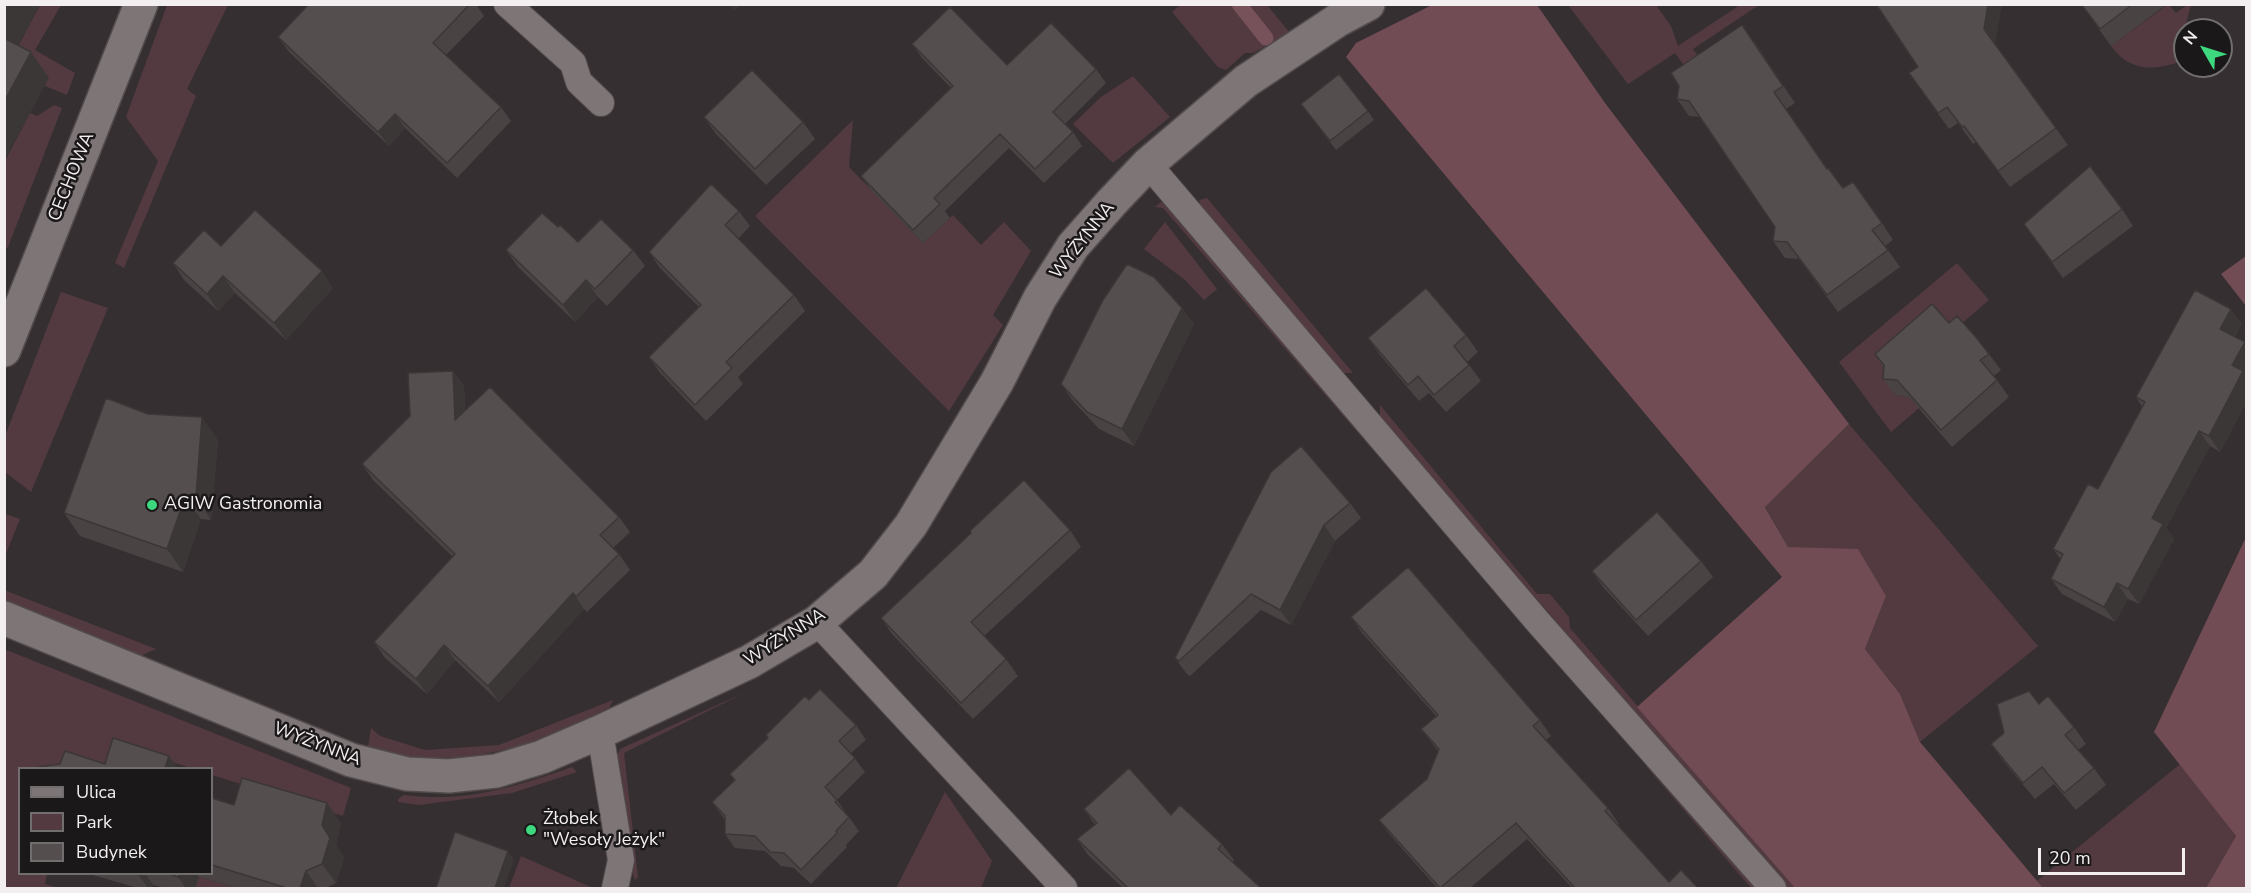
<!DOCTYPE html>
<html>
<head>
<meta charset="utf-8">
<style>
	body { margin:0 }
	#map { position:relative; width:2251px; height:893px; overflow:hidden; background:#362f31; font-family:"Nunito Sans",sans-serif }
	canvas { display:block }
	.frame { position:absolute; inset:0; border:6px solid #f3eeef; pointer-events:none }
	.legend { position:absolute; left:18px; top:767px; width:195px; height:108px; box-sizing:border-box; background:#1b1819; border:2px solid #716e6f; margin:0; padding:8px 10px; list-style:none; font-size:18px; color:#f3eeef }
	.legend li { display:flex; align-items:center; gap:12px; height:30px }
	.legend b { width:30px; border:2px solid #716e6f }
	.north { position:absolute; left:2173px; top:18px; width:60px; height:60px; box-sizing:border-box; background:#1b1819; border:2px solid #716e6f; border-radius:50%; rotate:309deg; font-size:16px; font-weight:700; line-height:24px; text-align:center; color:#f3eeef }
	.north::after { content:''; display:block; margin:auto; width:21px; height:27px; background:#3dd77e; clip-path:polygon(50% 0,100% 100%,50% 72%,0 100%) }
	.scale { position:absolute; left:2038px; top:848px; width:147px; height:27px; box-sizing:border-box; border:3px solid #f3eeef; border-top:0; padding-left:8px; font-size:18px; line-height:21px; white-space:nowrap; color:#f3eeef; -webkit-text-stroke:4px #1b1819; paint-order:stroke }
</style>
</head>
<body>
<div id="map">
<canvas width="2251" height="893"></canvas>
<div class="frame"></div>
<ul class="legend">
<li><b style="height:8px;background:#7e7577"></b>Ulica</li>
<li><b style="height:16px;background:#523a40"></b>Park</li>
<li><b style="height:16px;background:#554e4f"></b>Budynek</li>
</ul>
<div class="north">N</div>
<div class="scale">20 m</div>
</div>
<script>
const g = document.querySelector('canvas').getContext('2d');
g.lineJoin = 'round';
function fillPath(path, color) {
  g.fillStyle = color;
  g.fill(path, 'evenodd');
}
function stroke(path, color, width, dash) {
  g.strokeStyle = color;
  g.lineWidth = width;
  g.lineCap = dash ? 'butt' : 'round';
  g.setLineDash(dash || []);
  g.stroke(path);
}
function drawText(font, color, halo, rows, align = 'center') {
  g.font = font + ' "Nunito Sans",sans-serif';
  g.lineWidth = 5;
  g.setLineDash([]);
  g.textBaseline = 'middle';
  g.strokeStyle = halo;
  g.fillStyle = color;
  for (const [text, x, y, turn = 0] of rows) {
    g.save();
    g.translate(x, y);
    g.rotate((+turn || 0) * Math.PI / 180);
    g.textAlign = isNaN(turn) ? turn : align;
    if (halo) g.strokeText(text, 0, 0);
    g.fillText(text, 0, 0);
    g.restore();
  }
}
fillPath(new Path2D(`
	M40,5h21l-26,45 40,23 -8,22 -22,-9 -33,-28z
	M167,5h61l-41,84 9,7 -72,172 -9,-5 43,-102 -32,-44z
	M1180,5h87l23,28 -37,20h-8l-19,17 -8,-3 -46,-55z
	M1568,5h88l15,21 7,20 62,-41h19l-66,44 10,14 -13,11 -15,-21 -47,31z
	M2167,5h2l7,8 11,-8h4l-5,18 -1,22 -9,18c-27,8 -47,7 -65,-17z
	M1133,76l37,41 -57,46 -40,-39 28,-27z
	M54,105l8,3 -54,139 -3,2v-88l25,-48 7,3z
	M853,120l-4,47 74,76 30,-28 28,30 23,-23 27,29 -38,64 10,10 -54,86 -194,-195z
	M1207,198l146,175h-14l-137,-162 -3,-11z
	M1161,202l8,2 447,521 -2,3 -451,-520 -8,-1z
	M1165,222l52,67 -13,11 -19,-20 -41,-31z
	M1957,263l32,37 -36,31 -66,40 9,11 -1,13 14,2 10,11 -28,24 -52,-70z
	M61,292l47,16 -77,184 -26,-20v-36z
	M1380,405l157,189h13l19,23 1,11 225,260h-9l-406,-471z
	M1849,424l189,222 -118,96 -20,-48 -35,-45 21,-53 -98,-49 -23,-41z
	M5,514l15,5 -15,37z
	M4,590l152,59 -20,9 -131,-51z
	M4,649l347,139 -8,28 -131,-41v-7h-21l-67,-21 -11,21h-93v106h27l-2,10 14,4h-54z
	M746,692l-122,61 14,124 -3,3 -3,-8 -3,-45 -12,-71 3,-7z
	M613,700l-4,8c-24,11 -48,25 -72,33 -54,17 -115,25 -169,6l3,-19 9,8 45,14 74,-5z
	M1650,763l109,125h-8l-105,-122z
	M2180,764l56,72 -30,52h-163l-6,-7z
	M572,767l5,5 -65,21 -93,12 -21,-3v-3l6,-4c61,8 111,-8 168,-28z
	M945,792l47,69 -11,27h-85z
	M521,856l72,32h-84z
	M199,877l38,11h-42z`), '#523a40');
fillPath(new Path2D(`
	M1434,4l103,1 68,98 244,321 -84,83 23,40 70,2 28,47 -21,53 35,45 20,48 123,146h-248l-158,-181 145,-130 -436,-520 10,-14z
	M2246,256v50l-25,-32z
	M2246,537v351h-40l30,-52 -82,-104z`), '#714c55');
stroke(new Path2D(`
	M1239,4l27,34`), '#77525b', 15);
const service = new Path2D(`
	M507,4l66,59 6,19 22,21
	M1148,164l390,458 235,266
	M817,622l247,266
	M600,732l21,128 -6,28`);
const minor = new Path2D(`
	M4,350l137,-346
	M4,618l347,142 56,14 42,2 47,-5 46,-14 58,-25 149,-70 68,-40 56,-48 38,-49 86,-143 43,-84 33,-52 39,-44 36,-38 98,-83 92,-61 30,-16`);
stroke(service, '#514b4c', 28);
stroke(minor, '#514b4c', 36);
stroke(service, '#7e7577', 26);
stroke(minor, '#7e7577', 33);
fillPath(new Path2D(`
	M309,4h167l8,12 -38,39 55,52 10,14 -54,57 -52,-50 -16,18 -100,-94 -11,-15z
	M2081,4h86l-56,42z
	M1754,41l41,62 -9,6 41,60 16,19 39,35 11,17 -8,6 15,21 -62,45 -39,-53 -14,-1 -12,-17 2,-14 -74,-110 -12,-1 -12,-17z
	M912,44l95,21 89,4 10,14 -41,41 8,8 9,14 -38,37 -35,-35 -64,63 5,7 -27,25 -52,-53 -10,-14 90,-88 -29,-30z
	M1996,45l72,100 -58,42 -34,-45 -3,2 -15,-21 -9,6 -40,-56 9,-6z
	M1301,104l67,7 6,9 -38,30z
	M704,117l99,5 12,17 -49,46 -50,-51z
	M2122,209l11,17 -70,52 -39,-54z
	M739,211l11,15 -12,13 56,56 11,16 -67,66 5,7 -37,37 -46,-48 -11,-16 50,-50 -39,-39 -11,-16z
	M558,227l20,15 55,8 12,16 -38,40 -9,-9 -23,25 -57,-55 -12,-17z
	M221,246l112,42 -47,52 -51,-47 -17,18 -34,-31 -11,-17z
	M1182,308l12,16 -60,122 -35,-17 -26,-28 -12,-17z
	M1949,323l40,31 12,16 -7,6 15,21 -57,50 -43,-50 -14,-2 -12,-16 1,-11 -9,-14z
	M2242,324l-7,13 10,5 2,3v56l-27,51 -10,-6 -44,82 8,11 -35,65 -11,-5 -13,23 -53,-28 -11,-15 10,-19 -8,-11 45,-60 44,-82 -6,-10z
	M1466,335l12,17 -11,10 14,19 -35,31 -17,-19 -10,8 -39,-46 -12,-17z
	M453,371l11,15 1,24 154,107 11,15 -17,16 6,6 11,16 -43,42 -3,-3 -85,93 -44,-42 -28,34 -42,-36 -11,-16 79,-85 -80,-77 -11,-16 48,-48z
	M218,440l-7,80 -10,-1 -18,53 -103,-36 -16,-23z
	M1350,503l11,15 -26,23 -44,84 -30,-15 -71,66 -4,-3 -11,-15z
	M1070,530l11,17 -97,89 22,23 12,17 -45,43 -81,-85 -11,-16z
	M1701,561l12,16 -65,59 -45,-49 -11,-16z
	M1351,617l189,103 11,16 -5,4 62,68 11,16 -1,1 51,57 29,6h-126l-45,-49 -57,49h-33l-46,-52 -12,-16 48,-41 11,-28 -17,-22 15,-13 -74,-83z
	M809,700l47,25 10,15 -15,13 14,19 -28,28 22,31 -13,14 1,2 -36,37 -17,-16 -13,-2 -16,-15 -30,-3 -10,-14v-14l-13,-18 22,-21 -4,-7 38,-36 -2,-3z
	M2039,704l35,23 12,17 -8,6 16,18 12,17 -30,25 -22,-26 -19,15 -32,-38 -12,-17z
	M212,798l22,7 107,18 -5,22 8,13 -8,25 -10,5h-89l-38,-11 -4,11h-30l-12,-3 -1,3h-14l-45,-13 -1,-2h120z
	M1084,809l87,6 51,29 12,16 -2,2 29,26h-138l-35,-33 -11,-16 18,-14z`), '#494344');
fillPath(new Path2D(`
	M8,4h32l-28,54 -8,-11v-35z
	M730,4h11l-7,7z
	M1988,4h14l-7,42 -11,-17z
	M31,52l18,26 -45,83v-59z
	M395,114l10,14 -16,18 -11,-14z
	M322,271l11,17 -47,52 -12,-17z
	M223,276l12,17 -17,18 -11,-17z
	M586,280l12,17 -23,25 -12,-17z
	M1182,308l12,16 -60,122 -12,-17z
	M2231,309l11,15 -11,20 -11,-15z
	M2245,342l2,3v56l-27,51 -11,-16 23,-71z
	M453,371l11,15 2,49 -11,-15z
	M202,417l16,23 -7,80 -15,-23z
	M2199,431l11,15 -44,82 8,11 -35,65 -11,-15 24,-71z
	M185,497l16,22 -18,53 -16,-23z
	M1324,525l11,16 -44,84 -11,-15z
	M2117,583l11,16 -13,23 -11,-15z
	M573,593l11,16 -85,93 -11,-16z
	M444,645l11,15 -28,34 -11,-15z
	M169,756l9,12h-13z
	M327,803l14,20 -5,22 8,13 -8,25 -14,-19v-39z
	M508,851l6,9 -10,28h-9z
	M306,871l12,17h-18z
	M137,873h8l8,12 -1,3h-4z
	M180,873h17l2,4 -4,11h-9l-8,-11z`), '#3c3737');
const building = new Path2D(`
	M4,4h4l-4,8z
	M309,4h161l-37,39 68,64 -54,56 -52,-49 -17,18 -100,-95z
	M1876,4h112l-4,25 72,99 -58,43 -34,-45 -2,1 -15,-20 -9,6 -29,-40 9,-6z
	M2081,4h52l-33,25z
	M950,7l57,58 44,-42 45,46 -43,43 20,20 -38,37 -35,-35 -66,64 6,6 -27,26 -52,-54 92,-90 -41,-42z
	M1742,25l41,61 -9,6 53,77 1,-1 15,20 10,-6 29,41 -10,7 16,20 -61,45 -40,-53 -14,-1 2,-14 -86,-126 -12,-2 2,-13 -8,-13z
	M4,38l27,14 -27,50z
	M752,70l51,52 -48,47 -51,-52z
	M1339,74l29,37 -38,30 -29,-37z
	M2090,166l32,43 -70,53 -28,-38z
	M711,184l28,27 -14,14 69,70 -68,67 6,6 -37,37 -46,-48 52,-52 -52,-53z
	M255,210l67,61 -48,52 -51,-47 -16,18 -34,-31 31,-33 17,16z
	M542,213l16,14 2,-2 18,17 23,-23 32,31 -38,39 -9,-9 -23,25 -57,-55z
	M1127,264l27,13 28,31 -60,121 -35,-17 -26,-28 42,-84z
	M1426,288l40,47 -12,11 15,19 -35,30 -16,-19 -10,9 -40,-47z
	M2195,290l36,19 -11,20 25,13 -13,23 11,6 -34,65 -10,-5 -47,87 11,6 -35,65 -11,-6 -13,24 -53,-28 12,-25 -10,-5 35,-65 10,5 47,-87 -9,-5z
	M1932,304l17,19 8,-7 18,20 14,18 -9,6 17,20 -56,50 -44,-50 -14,-1 1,-14 -9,-11z
	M453,371l2,49 35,-33 129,130 -19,18 19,19 -43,43 -3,-4 -85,93 -44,-41 -28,34 -42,-37 81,-88 -93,-90 48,-48 -2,-43z
	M106,398l42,16 54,3 -6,80h-11l-18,52 -103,-36z
	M1301,446l49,57 -26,22 -44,85 -29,-16 -72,67 -4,-3 96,-186z
	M1024,480l46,50 -99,92 35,37 -45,44 -80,-85 90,-85 -1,-2z
	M1657,512l44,49 -65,59 -44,-49z
	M1408,567l132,153 -7,6 75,82 -3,3 64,71 12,-12 17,18h-123l-59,-65 -76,65 -61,-68 48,-41 12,-30 -18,-20 17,-14 -87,-98z
	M820,689l36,36 -17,16 16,17 -30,29 12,13 -2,2 14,15 -13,14 1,2 -36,37 -17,-17 -14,-1 -15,-16 -30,-2v-18l-13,-14 23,-22 -5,-6 38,-36 -2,-3 39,-39 4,4z
	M2029,691l10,13 9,-8 26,31 -9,8 29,33 -30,25 -22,-26 -19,16 -32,-39 13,-11 -7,-29z
	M113,738l56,18 -4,12h-128l1,-1 22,-3 5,-13 40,13z
	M1129,768l42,47 9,-10 42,39 -4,5 43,39h-133l-51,-49 20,-16 -13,-14z
	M242,778l85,25 -5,22 8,13 -8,26 -16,7 -6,17h-13l-75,-23v-67l22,7z
	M455,832l53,19 -13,37h-59z
	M166,873h14l-2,4z`);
fillPath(building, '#554e4f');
stroke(building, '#3c3737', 1.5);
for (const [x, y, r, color] of [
	[152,505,6,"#3dd77e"],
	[531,830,6,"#3dd77e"]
]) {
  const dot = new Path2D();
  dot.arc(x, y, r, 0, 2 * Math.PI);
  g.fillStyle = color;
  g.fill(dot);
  stroke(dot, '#1b1819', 2);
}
drawText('18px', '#f3eeef', '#1b1819', [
	["CECHOWA",72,177,-68],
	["WYŻYNNA",1083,241,-52],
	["WYŻYNNA",785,638,-32],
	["WYŻYNNA",317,745,21]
]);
drawText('18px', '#f3eeef', '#1b1819', [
	["AGIW Gastronomia",164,505],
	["Żłobek",543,820],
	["\"Wesoły Jeżyk\"",543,841]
], 'left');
</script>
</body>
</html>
